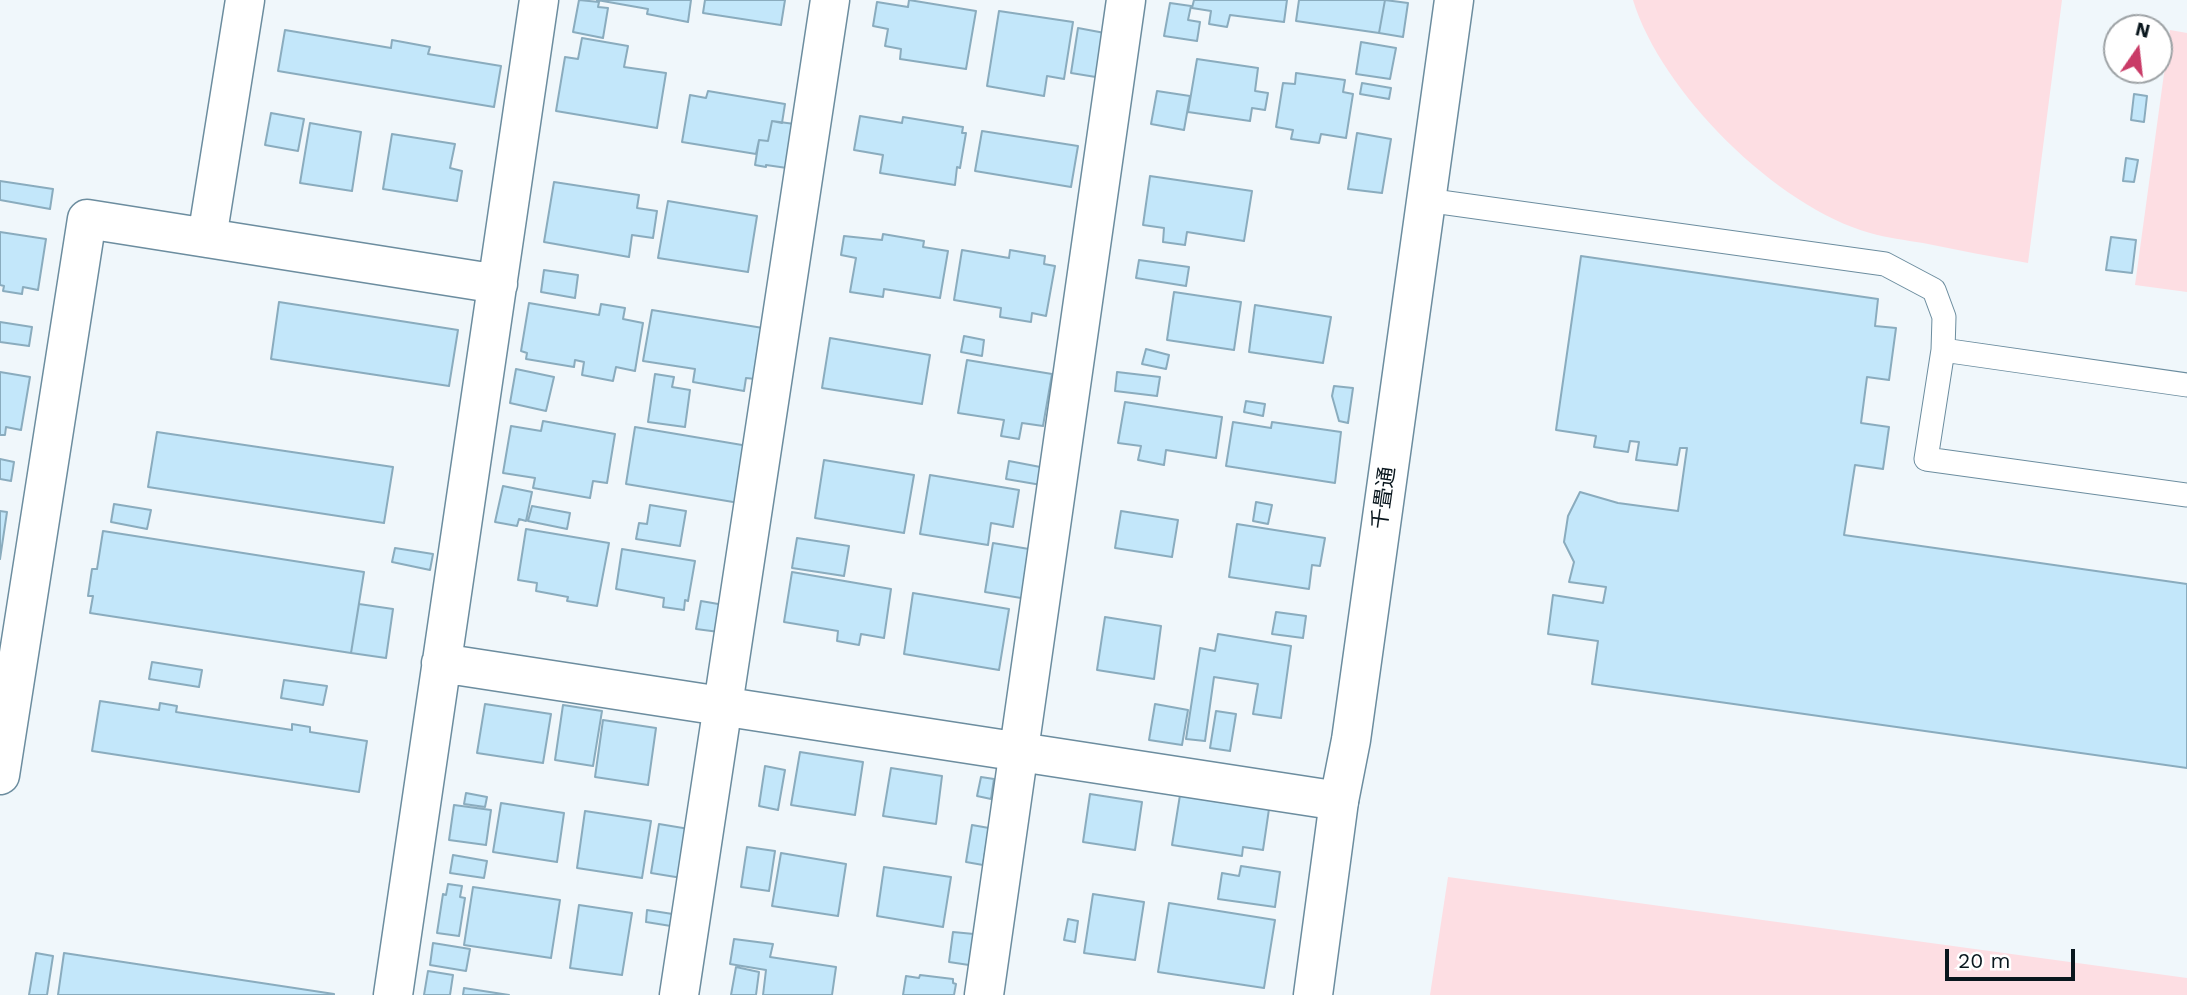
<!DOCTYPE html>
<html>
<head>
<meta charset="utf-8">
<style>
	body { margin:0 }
	#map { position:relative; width:2187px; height:995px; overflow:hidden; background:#f0f7fb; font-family:"Work Sans",sans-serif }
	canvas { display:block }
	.north { position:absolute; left:2103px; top:14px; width:70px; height:70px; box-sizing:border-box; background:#fff; border:2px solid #9da2a5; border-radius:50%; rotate:14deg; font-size:19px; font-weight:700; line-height:28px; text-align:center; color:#09161d }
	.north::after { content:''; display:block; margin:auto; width:24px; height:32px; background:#c93b67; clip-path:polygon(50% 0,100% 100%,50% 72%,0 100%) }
	.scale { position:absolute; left:1945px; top:949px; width:130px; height:32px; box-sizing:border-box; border:4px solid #09161d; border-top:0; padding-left:9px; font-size:21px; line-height:24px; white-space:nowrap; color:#09161d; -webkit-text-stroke:5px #fff; paint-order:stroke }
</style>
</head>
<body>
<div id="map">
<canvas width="2187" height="995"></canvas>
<div class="north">N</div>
<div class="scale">20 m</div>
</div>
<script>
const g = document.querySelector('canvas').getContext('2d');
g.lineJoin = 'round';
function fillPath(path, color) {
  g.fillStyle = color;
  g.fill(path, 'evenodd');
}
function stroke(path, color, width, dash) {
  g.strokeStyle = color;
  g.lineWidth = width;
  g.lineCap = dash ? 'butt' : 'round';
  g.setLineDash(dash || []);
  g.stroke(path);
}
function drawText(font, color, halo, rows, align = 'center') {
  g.font = font + ' "Work Sans","Noto Sans JP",sans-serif';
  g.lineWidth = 7;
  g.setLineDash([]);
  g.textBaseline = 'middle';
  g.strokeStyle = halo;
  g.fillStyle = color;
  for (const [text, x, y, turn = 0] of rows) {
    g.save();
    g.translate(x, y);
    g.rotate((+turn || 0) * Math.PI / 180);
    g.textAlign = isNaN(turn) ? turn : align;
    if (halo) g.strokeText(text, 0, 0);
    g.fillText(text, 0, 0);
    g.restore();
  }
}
fillPath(new Path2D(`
	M1633,0h429l-34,263c-35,-6 -70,-13 -105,-20 -18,-3 -36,-5 -53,-10 -93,-26 -209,-141 -237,-233z
	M2170,30l17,3v259l-52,-7z
	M1448,877l739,101v17h-757z`), '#fddee3');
const building = new Path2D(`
	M579,0l20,2 -1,5 10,1 -5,30 -30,-6z
	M597,0h94l-3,22 -41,-8 1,-5z
	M705,0h80l-4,25 -78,-12z
	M909,0l67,11 -10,58 -66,-10 1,-10 -16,-3 3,-17 -15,-3 4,-24 31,5z
	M1194,0h93l-3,22 -54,-7 -3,12 -18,-3 2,-13 -19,-3z
	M1299,0h86l-6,33 -83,-12z
	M1385,0l23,3 -5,34 -24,-4z
	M1170,3l21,3 -3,14 12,2 -3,19 -33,-5z
	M999,11l74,11 -9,57 -17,-3 -3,20 -57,-10z
	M1078,28l32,6 -8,44 -31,-5z
	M285,30l106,18 1,-8 38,7 -2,7 73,12 -7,41 -216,-36z
	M582,38l46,8 -4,21 42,6 -9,55 -101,-17 9,-54 13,2z
	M1361,42l35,6 -6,31 -34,-5z
	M1197,59l61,9 -3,23 13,2 -3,17 -13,-2 -2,13 -62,-9z
	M1296,73l49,7 -2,12 10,2 -7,44 -25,-4 -2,9 -28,-4 2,-9 -17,-3 7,-44 12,1z
	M1362,83l29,5 -2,11 -29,-5z
	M708,91l77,13 -3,19 -10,-2 -4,20 -9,-1 -3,14 -74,-12 8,-47 16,3z
	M1157,91l33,5 -6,34 -33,-6z
	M2134,94l13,2 -3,26 -13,-2z
	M271,113l33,6 -6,32 -33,-6z
	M860,116l42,7 1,-6 60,10 -1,6h4l-6,35 -3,-1 -2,18 -75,-12 3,-18 -29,-5z
	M772,121l30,4 -8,44 -28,-4v2l-11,-2 4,-25 9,1z
	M310,123l51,9 -9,59 -52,-8z
	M982,131l96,15 -7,41 -96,-16z
	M1357,133l34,6 -9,54 -34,-4z
	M392,134l63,10 -5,24 12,3 -5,30 -74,-12z
	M2126,158l12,2 -4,22 -11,-1z
	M1150,176l102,15 -8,50 -57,-9 -2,13 -22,-3 1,-14 -21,-3z
	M0,181l53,8 -3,20 -50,-9z
	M554,182l85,13 -2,13 20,3 -4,27 -21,-3 -3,22 -85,-15z
	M668,201l89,15 -9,56 -90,-14z
	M0,232l46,7 -8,51 -15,-3 -1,7 -19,-3 1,-5 -4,-1z
	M883,234l41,7 -1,6 25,4 -8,47 -56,-9 -1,8 -33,-5 6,-34 -15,-3 3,-19 38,4z
	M2111,237l25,3 -4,33 -26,-3z
	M962,250l47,8 1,-8 35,6 -1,8 11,2 -9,50 -14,-3 -1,9 -31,-5 1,-9 -47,-8z
	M1581,256l297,43 -3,27 21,2 -7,52 -22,-3 -6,46 28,4 -6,42 -28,-4 -11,70 343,49v184l-595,-84 6,-43 -50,-7 5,-39 50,8 3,-16 -37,-5 5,-20 -10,-20 4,-26 12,-24 38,11 60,8 9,-63h-7l-3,17 -41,-5 3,-18 -9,-1 -2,11 -34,-5 2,-11 -40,-6z
	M1139,260l50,7 -3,19 -50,-8z
	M544,270l34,5 -3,23 -34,-6z
	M1174,292l67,10 -7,48 -67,-10z
	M279,302l179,28 -9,56 -178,-27z
	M529,303l70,12 2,-11 24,4 -2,11 20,4 -8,48 -19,-4 -3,14 -31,-6 2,-13 -9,-2 -1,7 -48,-8 1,-6 -6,-2z
	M1255,305l76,12 -8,46 -74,-11z
	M652,310l111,18 -8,51 -9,-1 -2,13 -51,-9 2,-13 -52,-8z
	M0,322l32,5 -3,19 -29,-4z
	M964,336l20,4 -2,16 -21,-4z
	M830,338l100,17 -8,49 -100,-16z
	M1146,349l23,6 -3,14 -24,-5z
	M967,360l85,14 -9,52 -21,-3 -3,16 -18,-3 3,-16 -46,-7z
	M516,369l38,8 -8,34 -36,-8z
	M0,372l30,5 -9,53 -15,-3 -1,8h-5z
	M1117,372l43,5 -3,19 -42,-5z
	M655,374l19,3 -2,10 18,3 -5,37 -37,-5z
	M1334,386l19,2 -5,35 -9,-2 -7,-25z
	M1246,401l19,3 -2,12 -19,-4z
	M1125,402l97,15 -6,41 -50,-8 -2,15 -26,-5 3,-14 -23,-3z
	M543,421l72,13 -8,49 -14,-2 -3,17 -57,-10 2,-10 -32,-5 8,-47 30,5z
	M1233,422l38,6 1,-6 69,10 -6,51 -109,-17z
	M635,427l119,20 -9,57 -119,-20z
	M157,432l236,35 -9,56 -236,-36z
	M0,459l14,3 -3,19 -11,-2z
	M824,460l90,15 -10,58 -89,-15z
	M1009,461l47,9 -3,17 -47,-8z
	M930,475l89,15 -6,37 -22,-4 -3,22 -68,-11z
	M503,486l29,6 -6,29 -7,-2 -2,7 -22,-4z
	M1256,502l16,3 -4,19 -15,-3z
	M114,504l37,6 -4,19 -36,-7z
	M650,505l36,6 -6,35 -44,-7 3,-16 8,1z
	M532,506l38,7 -3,16 -39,-8z
	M0,511l7,1 -7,47z
	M1121,511l57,9 -6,37 -57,-9z
	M1237,524l88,14 -5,28 -8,-1 -3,24 -80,-12z
	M526,529l83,14 -12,63 -30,-5 1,-4 -32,-6 1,-8 -19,-3z
	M103,531l261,41 -13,81 -261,-40 3,-17h-5l4,-27h5z
	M797,538l52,8 -5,30 -52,-8z
	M993,543l42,7 -8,49 -42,-7z
	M395,548l38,6 -3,16 -38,-8z
	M622,549l73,12 -7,40 -3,-1 -1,10 -21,-3 1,-9 -48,-9z
	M792,572l99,17 -7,49 -23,-4 -2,11 -22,-4 1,-10 -54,-9z
	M913,593l96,16 -10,61 -95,-16z
	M701,601l23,4 -5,27 -23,-3z
	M359,604l34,5 -7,49 -35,-5z
	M1276,612l30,4 -3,22 -31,-4z
	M1105,617l56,9 -7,53 -57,-9z
	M1218,634l73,12 -10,72 -28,-4 5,-30 -44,-7 -9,64 -19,-2 14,-91 15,3z
	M152,662l50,8 -3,17 -50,-8z
	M284,680l43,6 -4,19 -42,-7z
	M100,701l59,9 1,-7 17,3 -1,6 116,18v-6l18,3v5l57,9 -8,51 -267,-41z
	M485,704l66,10 -8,49 -66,-10z
	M1155,704l33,6 -6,35 -33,-5z
	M563,705l39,6 -9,55 -38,-6z
	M1216,711l20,3 -6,37 -20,-3z
	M603,720l53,8 -8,57 -53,-8z
	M800,752l63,10 -8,53 -64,-10z
	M765,766l20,4 -7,40 -19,-4z
	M891,768l51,8 -6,48 -53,-8z
	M981,777l13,2 -3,20 -14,-3z
	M466,793l21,4 -2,10 -21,-3z
	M1090,794l52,8 -7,48 -52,-8z
	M1180,795l89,14 -6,41 -20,-3 -1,9 -70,-11z
	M501,803l63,10 -7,49 -64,-10z
	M454,805l37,5 -5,35 -37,-5z
	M585,811l66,10 -9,57 -65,-10z
	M659,824l36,6 -7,49 -37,-6z
	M972,825l17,3 -6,37 -17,-3z
	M747,847l28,4 -6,40 -28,-4z
	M781,853l65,11 -8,52 -66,-10z
	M453,855l34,6 -3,17 -34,-5z
	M1241,866l39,6 -5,35 -57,-8 4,-26 17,3z
	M884,867l67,10 -8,50 -66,-11z
	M448,884l14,2 -2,11 5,1 -6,38 -22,-3 6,-39 3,1z
	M473,887l87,13 -9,58 -87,-13z
	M1093,894l51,8 -9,58 -51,-7z
	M1169,903l106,17 -11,68 -106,-16z
	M579,905l53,8 -10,62 -52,-7z
	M647,910l32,5 -2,12 -31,-5z
	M1068,919l10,2 -3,21 -11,-2z
	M953,932l21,2 -5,31 -20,-3z
	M734,939l39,5 -3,13 66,10 -4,28h-69l3,-25 -36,-6z
	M433,943l37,6 -4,22 -36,-6z
	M36,953l17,3 -6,39h-18z
	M64,953l270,41v1h-276z
	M736,967l23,5 -3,23h-25z
	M428,971l25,4 -3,20h-26z
	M920,975l33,4v4l3,1 -2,11h-51l3,-19 13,2z
	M464,988l45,7h-46z`);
fillPath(building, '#c3e7fa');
stroke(building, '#8aacbe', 2);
const lane = new Path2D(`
	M1426,200l459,64 49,26 10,27 -1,33 244,35
	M1943,350l-17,109 261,36`);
const street = new Path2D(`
	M207,238l38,-238
	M441,663l898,138
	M0,775l87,-556 411,65
	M393,995l146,-995
	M679,995l151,-995
	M984,995l142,-995`);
const secondary = new Path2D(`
	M1313,995l26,-194 12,-61 103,-740`);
stroke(lane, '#6c8d9f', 25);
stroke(street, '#6c8d9f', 41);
stroke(secondary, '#6c8d9f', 41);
stroke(lane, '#fff', 23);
stroke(street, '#fff', 38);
stroke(secondary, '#fff', 38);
drawText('21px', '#09161d', '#fff', [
	["千畳通",1384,498,-82]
]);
</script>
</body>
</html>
